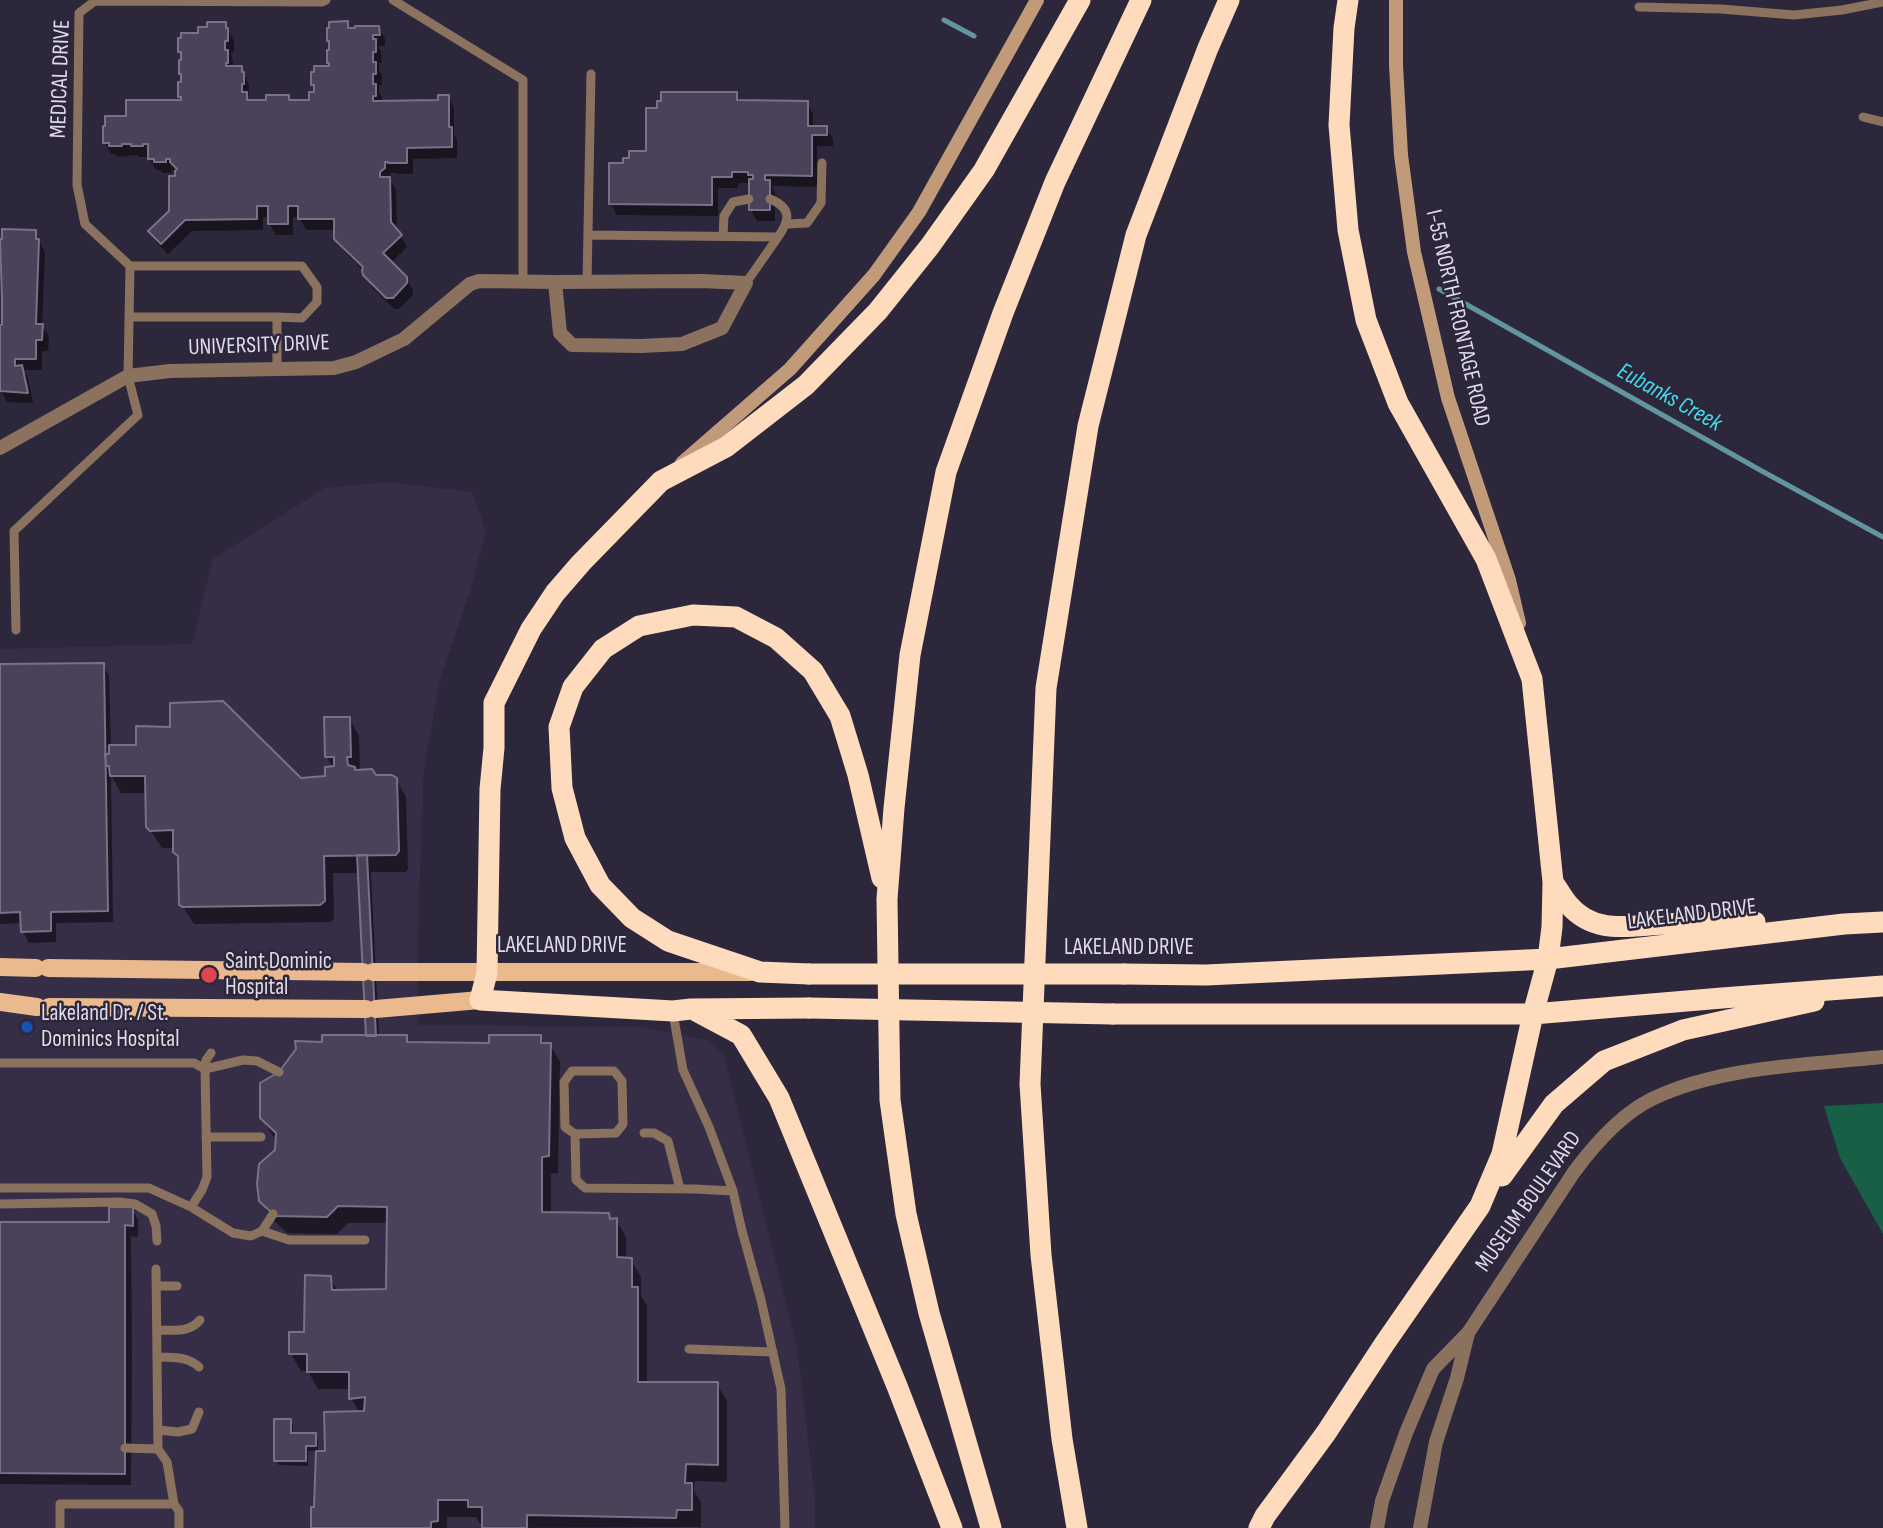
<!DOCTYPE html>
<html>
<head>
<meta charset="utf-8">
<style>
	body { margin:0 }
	canvas { display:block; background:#2d273b }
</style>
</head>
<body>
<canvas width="1883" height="1528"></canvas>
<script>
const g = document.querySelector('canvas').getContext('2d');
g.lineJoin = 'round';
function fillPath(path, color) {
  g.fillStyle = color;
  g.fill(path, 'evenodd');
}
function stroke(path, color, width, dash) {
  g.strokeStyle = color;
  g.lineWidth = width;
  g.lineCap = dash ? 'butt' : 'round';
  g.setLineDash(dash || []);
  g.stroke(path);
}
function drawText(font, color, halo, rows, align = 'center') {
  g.font = font + ' "Sofia Sans Condensed",sans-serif';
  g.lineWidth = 5;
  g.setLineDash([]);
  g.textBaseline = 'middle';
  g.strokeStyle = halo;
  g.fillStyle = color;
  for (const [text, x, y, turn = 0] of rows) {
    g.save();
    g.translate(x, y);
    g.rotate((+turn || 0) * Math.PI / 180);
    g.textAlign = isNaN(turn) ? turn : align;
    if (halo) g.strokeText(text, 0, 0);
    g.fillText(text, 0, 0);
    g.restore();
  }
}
fillPath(new Path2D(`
	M387,482l85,10 14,40 -17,62 -28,82 -17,91 -6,157v101l225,2 64,13 17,16 73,292 18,150v30h-815v-879l192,-5 21,-85 112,-71z`), '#362d47');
fillPath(new Path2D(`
	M1883,1103v131l-43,-76 -16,-52z`), '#175f45');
fillPath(new Path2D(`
	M347,23l3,6 28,-2 7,12v7h-7l3,6 1,11h-3v7l3,5v10h-3v7l3,5v6l58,-1 8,-6 6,12v27l3,5v18l-44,1v15h-16l-1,-1h-6v7l6,10 1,40 10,17 -16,16 15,15 7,12v5l-14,14h-5l-22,-22 -9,-17 -20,-20 -7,-12v-8h-30l-7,-13h-6v18h-17l-7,-12v-6h-6v13l-71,1 -24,23 -11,-11 -7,-11 20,-21 7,-41h-5v3h-10l-2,-3h-4l-7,-13h-10l-2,-2 -20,2 -2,-3h-4l-6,-11 23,-25 55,-16 -3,-6 3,-12v-6l-2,-5 2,-17 -3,-5 20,-16 25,-11 9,17v11h-3l3,16h6l7,12 2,5v10h-2l3,7h18l20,-5 3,5h19l6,-9 -3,-8 19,-17 -4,-6 3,-11v-6l-3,-5z
	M736,94l5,8h66l6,12v14h13l7,11v7h-16v41l-45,-1 3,7v28h-18l-6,-11v-27h-13v5h-20v28l-101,-1 -6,-11 13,-39 6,-6 17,-6 15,-50z
	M35,232l10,21 -3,72 7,12 -1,14h-6v19h-19l5,8 5,25 -26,-1 -6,-12 -1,-63h4z
	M103,664l6,12 2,71 189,32 27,-1 6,-10 -6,-11 22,-39 10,18 1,35 15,5 21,3 10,18 2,72 -2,3h-35l8,165h27l4,7 81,1 49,-8 5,8h5l10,17 -2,111 -7,1v40l57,1 3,5h5l10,17v22l5,1 10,17v19l6,10v78h70l10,17v81l-32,-1 -1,10 7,11v25l-217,1v-4h-4l-4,-7h-29v11h-134l3,-19 1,-58h-9v15l-29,-1 -3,-5 14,-39 3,5v9h22l3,5v13h9l33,-40 -9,-15v-9h-33l-10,-18h-7l-10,-17 15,-20 24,-56 8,14 50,-2v-67h-40l-11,11 -50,-1 -15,-14 -11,-18 15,-50 1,-11 -4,-4 -11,-18 62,-75 44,-6 -9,-164h-26l1,46 -4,3 -136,2 -13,-20 -2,-44 -4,-8v-4h-13l-14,-21 -1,-34h-26l-10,-18 2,147 -57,1v19l-27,1 -6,-12 -1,-8 -22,1v-258z
	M132,1209l6,11v17l-7,-1 1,116 -1,133 -131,-1v-261l111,1z`), '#0007');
stroke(new Path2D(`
	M944,20l30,16
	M1439,289l321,181 123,67`), '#6196a0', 5);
const building = new Path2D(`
	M348,21v7h7v-2h24l1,9h-7v4h3v13h-3v10h3v12h-3v10h3v12h-3v5l65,-1v-5h11v32h3v20l-45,1v15h-19v-1h-3v6l-5,4v5h10l1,45 11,13 -19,18 24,24v6l-14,15h-7l-23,-23 -1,-5 1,-3 -29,-28v-20h-36v-13h-10v18h-20v-18h-11v13l-72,1 -24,24 -13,-13 21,-20v-35h6v-5l2,-2 -7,-7v-3h-4v3h-12v-3h-6v-15h-5v2h-12v-2h-9v2h-13v-3h-6v-17h2v-10h21v-16h55v-3h-3v-15h3v-8h-2v-14h2v-8h-3v-14h3v-5h17v-6h9v-5h19v6h2v13h-3v9h3v13h-2v3h16v6h2v12h-2v8h5v8h19v-5h23v5h20v-8h5v-7h-3v-13h3v-6h15v-3h-2v-13h2v-9h-2v-13h2v-6z
	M661,92h76v8l71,1v25h19v9h-15v41l-47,-1v5h5v30h-21v-31h4v-4h-5v-3h-16v5h-20v28l-103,-1v-41h14v-5h6v-7h17v-43h11v-7h4z
	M2,229l34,1v9h3l-3,85h7l-1,16h-6v19h-21v7l7,-1 6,28 -28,-2v-66h2v-28l-2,-58h2z
	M104,663l4,248 -57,1v19l-30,1 -1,-20 -20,1v-249z
	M223,701l78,77 24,-2v-9l9,-1v-9h-9l-1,-40h26l1,40h-4l1,8 7,2v3l17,-1 4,6h16l5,3 2,73 -3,4 -72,1 1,45 -5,4 -137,2 -4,-2 -1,-49 -5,-4v-22l-23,1 -4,-4 -1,-51h-35l-1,-10h-3l-1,-12h4v-9h27v-19l34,1v-24z
	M357,855h10l9,181h-10z
	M322,1035h85v7l82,1v-8h52v8h10l-2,113 -7,1v55l67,1 1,6 7,-1v39l15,1v29h6v95h80v83l-32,-1 -1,19h7v27h-15l-1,8 -149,-3v13h-45v-21h-14v-7h-30v21l-7,1v6h-120v-21h3l2,-56h9l-1,-39 40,-1 1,-14 -16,2v-27h-42v-18h-18v-22h15l1,-57 26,1 1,14 54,-1 1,-82 -49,-1 -11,11 -52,-1 -16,-15 -2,-17 2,-20 16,-14 1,-17 -16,-15v-35l19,-11 17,-23 -1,-8 27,1z
	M109,1207h24v19l-8,-1v249l-125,-1v-251h109z
	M274,1419h17v14h25v13h-10v15h-32z`);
fillPath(building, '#494258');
stroke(building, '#787188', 2);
stroke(new Path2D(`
	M393,0l130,80v202
	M1639,7l82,2 73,6 48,-5 41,-8
	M1863,117l20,5
	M770,199c22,9 20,21 8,38
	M787,224l20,-1 14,-20 1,-40
	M588,235l190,2 -32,46
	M723,236l1,-20 9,-14 16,-3
	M130,266h172l15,21v15l-15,16 -25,-1
	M587,282l4,-208
	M129,317h148v53
	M16,630l-2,-99 124,-116 -10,-39 2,-110 -45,-42 -8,-39 2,-172 16,-12 227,1 4,-2
	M673,1013l10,57 26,57 24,64 8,36 20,73 20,89 4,139
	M0,1063h194l11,6 38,-9 14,1 22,11
	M644,1133h10l14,8 12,48
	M575,1134l41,-1 7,-9 -1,-43 -8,-10h-42l-8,11 1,45 10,7 1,46 9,8 110,1 38,2
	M206,1137h55
	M0,1188h149l42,19 42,26 18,3 11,-5 11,-17
	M0,1204l119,-2 16,2 17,10 4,12 1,15
	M191,1207l11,-17 5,-13 -2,-108 1,-9 5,-7
	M262,1231l27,9h76
	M158,1286h19
	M158,1330c16,0 31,3 42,-10
	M689,1349l84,3
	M158,1357c15,1 29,-1 41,10
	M158,1430l20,2 14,-3 7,-17
	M125,1448l33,1 -2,-180
	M158,1449l9,13 7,42 5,7v17
	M60,1528v-24h114`), '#8a725e', 9);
stroke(new Path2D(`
	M0,448l128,-72 42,-5 164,-3 22,-6 48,-23 66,-55 9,-3 76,1 146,-1 45,2 -24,45 -40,16 -41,2 -69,-1 -12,-12 -5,-51
	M1377,1528l5,-27 24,-68 27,-64 35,-36 106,-161c20,-27 47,-58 78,-73 68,-33 156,-34 231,-42
	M1420,1528l16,-86 21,-64 11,-45`), '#8a725e', 14);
stroke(new Path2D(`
	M1396,0v65l5,90 13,97 34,146 61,182 10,43
	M682,463l108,-94 84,-94 45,-63 118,-212`), '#c09a79', 14);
stroke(new Path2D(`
	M0,967l36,1
	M48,968l315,4
	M373,972h377
	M0,1002l37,5
	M49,1007l317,2
	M376,1009l104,-9`), '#eab98e', 18);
stroke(new Path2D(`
	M1553,882c5,7 9,15 15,22 26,31 60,22 95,20 31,-2 61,-1 92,-2
	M809,974l-49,-2 -92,-31 -36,-23 -32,-33 -25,-47 -13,-50 -3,-61 14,-40 30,-38 36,-23 54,-11 43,2 40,21 37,33 27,45 18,59 24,103
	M1124,974l82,1 342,-16 296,-35 39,-2
	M809,1008l-118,1 -18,2 -193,-11 7,-27 3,-184 4,-41v-45l37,-74 24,-36 26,-30 80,-82 65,-34 80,-62 72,-74 52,-65 54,-76 96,-170
	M696,1011l45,24 38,63 118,288 55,142
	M1113,1014h420l189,-16 161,-12
	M1502,1176l52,-72 50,-43 79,-31 131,-29
	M991,1528l-62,-215 -23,-99 -16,-114 -3,-201 7,-91 16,-153 36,-183 57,-159 52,-131 86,-182
	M1077,1528l-15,-89 -21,-184 -11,-171 16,-396 42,-262 48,-191 72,-187 21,-48
	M1259,1528l6,-12 61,-83 59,-90 95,-137 22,-52 31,-140 15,-55 4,-32 1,-45 -21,-203 -46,-120 -88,-156 -32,-83 -18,-90 -9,-105 5,-97 4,-28`), '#ffdbbd', 21);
stroke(new Path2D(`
	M809,974h315
	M809,1008l304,6`), '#ffdbbd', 21);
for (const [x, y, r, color] of [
	[209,975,9,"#e0444e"],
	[27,1027,7,"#1a4fb4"]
]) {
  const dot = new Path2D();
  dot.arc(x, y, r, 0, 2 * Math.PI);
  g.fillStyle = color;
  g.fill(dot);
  stroke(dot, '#2d273b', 2.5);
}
drawText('23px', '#dfdbe8', '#2d273b', [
	["MEDICAL DRIVE",61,79,-88],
	["I-55 NORTH FRONTAGE ROAD",1457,318,77],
	["UNIVERSITY DRIVE",259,346,-2],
	["LAKELAND DRIVE",1692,915,-7],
	["LAKELAND DRIVE",562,946],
	["LAKELAND DRIVE",1129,948],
	["MUSEUM BOULEVARD",1529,1202,-55]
]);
drawText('23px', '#dfdbe8', '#2d273b', [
	["Saint Dominic",225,962],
	["Hospital",225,988],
	["Lakeland Dr. / St.",41,1014],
	["Dominics Hospital",41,1040]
], 'left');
drawText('italic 24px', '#43dae9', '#2d273b', [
	["Eubanks Creek",1669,398,29]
]);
</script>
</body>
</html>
